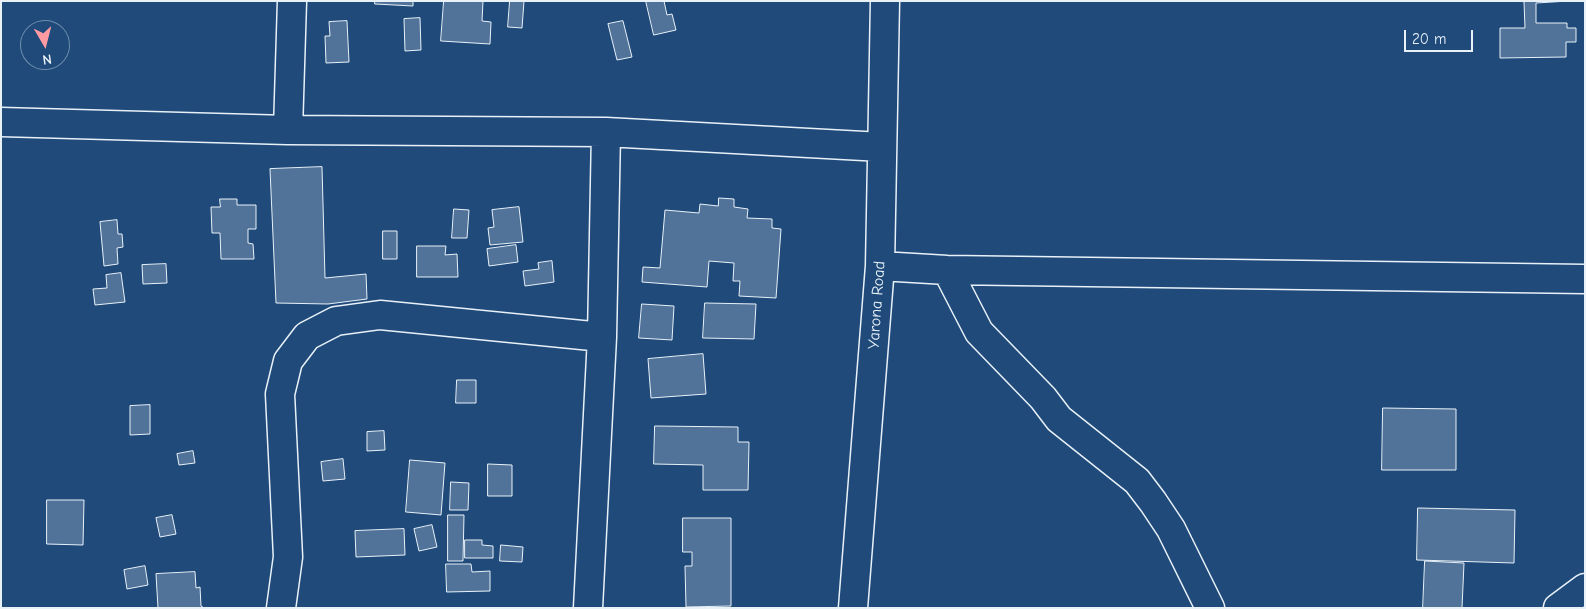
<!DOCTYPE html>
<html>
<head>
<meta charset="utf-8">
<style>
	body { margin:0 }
	#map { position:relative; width:1586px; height:609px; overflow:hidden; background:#1f4a7a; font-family:"Comic Neue",sans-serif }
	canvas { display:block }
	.frame { position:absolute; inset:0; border:2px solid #e8f1f8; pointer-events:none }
	.north { position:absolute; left:20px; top:20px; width:50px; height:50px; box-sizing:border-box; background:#1f4a7a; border:1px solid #6f8dac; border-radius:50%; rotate:172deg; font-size:14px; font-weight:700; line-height:20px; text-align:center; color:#e8f1f8 }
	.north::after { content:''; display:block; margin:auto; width:18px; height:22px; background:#ff9aa2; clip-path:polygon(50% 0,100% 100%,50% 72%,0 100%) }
	.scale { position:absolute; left:1404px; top:30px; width:69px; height:22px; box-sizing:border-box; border:2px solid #e8f1f8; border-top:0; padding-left:6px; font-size:15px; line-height:18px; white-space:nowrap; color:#e8f1f8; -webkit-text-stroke:4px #1f4a7a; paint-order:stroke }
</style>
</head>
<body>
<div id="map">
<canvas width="1586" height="609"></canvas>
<div class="frame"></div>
<div class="north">N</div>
<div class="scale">20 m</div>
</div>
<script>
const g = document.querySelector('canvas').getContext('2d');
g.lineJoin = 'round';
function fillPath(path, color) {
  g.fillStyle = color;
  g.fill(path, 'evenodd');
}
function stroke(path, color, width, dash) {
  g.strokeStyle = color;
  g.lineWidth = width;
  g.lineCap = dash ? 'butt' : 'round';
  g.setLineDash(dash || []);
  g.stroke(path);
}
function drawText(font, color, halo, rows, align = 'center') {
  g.font = font + ' "Comic Neue",sans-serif';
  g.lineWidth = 4.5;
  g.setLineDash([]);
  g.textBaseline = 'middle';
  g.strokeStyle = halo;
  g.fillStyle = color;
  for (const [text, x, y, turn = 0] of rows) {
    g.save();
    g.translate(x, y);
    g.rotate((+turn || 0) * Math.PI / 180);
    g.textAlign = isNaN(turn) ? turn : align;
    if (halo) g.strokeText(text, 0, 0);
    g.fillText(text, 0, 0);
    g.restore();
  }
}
const building = new Path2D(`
	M375,1h38v5l-38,-2z
	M444,1h39l-1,20 9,1 -1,22 -49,-3z
	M510,1h14l-2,27 -14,-1z
	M646,1h18l3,14 5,-1 4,16 -22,5z
	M1491,1h78l-33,2v20h31v5h9v14h-10v15l-66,1v-30h25l-1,-26z
	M420,18l1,32 -16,1 -1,-32z
	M347,21l2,41 -23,1 -1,-27h5l-1,-14z
	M623,21l9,36 -15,3 -9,-36z
	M322,167l3,111 41,-4 1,25 -39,5 -52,-1 -6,-134z
	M719,198l15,1v8l14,2 -1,9 25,1v9l9,1 -5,69 -37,-2 1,-15h-7l1,-18 -25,-2 -2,26 -65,-5 1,-15 17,1 5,-58 34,3 1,-9 18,2z
	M220,199h17v6h19v24h-8v14l5,1 1,15h-33l-1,-26h-8l-1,-26h9z
	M519,207l4,35 -33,3 -2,-17 6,-1 -2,-17z
	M454,209l15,1 -2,28h-15z
	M117,220l1,14h4l1,13 -6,1 1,16 -14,2 -4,-44z
	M383,231h14v28h-14z
	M516,245l2,17 -29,4 -2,-17z
	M417,246h29l-1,9 12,-1 1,23h-41z
	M552,261l2,21 -29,4 -2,-15 16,-2 -1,-6z
	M166,264l1,19 -24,1 -1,-19z
	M121,273l4,29 -30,3 -2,-16 14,-1 -1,-13z
	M705,303l51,1 -2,35 -51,-1z
	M642,304l32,2 -2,34 -33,-2z
	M703,354l3,40 -55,4 -3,-39z
	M457,380h19v23h-20z
	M150,405v29l-20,1v-29z
	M1383,408l73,1v61h-74z
	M655,426l83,1v15h11l-1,48h-45v-25l-49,-1z
	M384,431l1,19 -18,1v-19z
	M193,451l2,12 -16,2 -2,-11z
	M343,459l2,20 -22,2 -2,-19z
	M410,460l35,3 -4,52 -35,-3z
	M488,464l24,1v31h-24z
	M451,482l18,1 -1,27h-18z
	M47,500h37l-1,45 -36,-1z
	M1418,508l97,2 -1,53 -97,-3z
	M172,515l4,19 -16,3 -4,-19z
	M448,515h16l-1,46h-15z
	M683,518h48v88l-45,1 -1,-41h7v-14h-9z
	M432,525l5,22 -18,4 -5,-22z
	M404,529l1,26 -49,2 -1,-26z
	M465,540h17v5l11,1v12h-28z
	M501,545l22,2 -1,15 -22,-1z
	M1425,561l39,2 -2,45h-39z
	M446,564h25l1,8 18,-1v20l-43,1z
	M145,566l3,19 -21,4 -3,-19z
	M195,572l1,16 4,-1 1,19 3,2h-46l-2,-34z`);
fillPath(building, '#517399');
stroke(building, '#e8f1f8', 1);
const minor = new Path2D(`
	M1,122l287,8 318,2 276,15
	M288,130l4,-129
	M880,266l67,4 638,9
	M947,270l32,62 64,66 16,21 78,62 16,21 18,27 39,79
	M281,608l7,-51 -8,-163 8,-33 19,-25 29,-15 44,-6 222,22
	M588,608l14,-271 4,-205
	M853,608l27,-342 5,-265
	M1558,608l27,-20`);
stroke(minor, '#e8f1f8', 31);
stroke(minor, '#1f4a7a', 28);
drawText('16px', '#e8f1f8', '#1f4a7a', [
	["Yarona Road",877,305,-86]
]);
</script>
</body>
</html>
